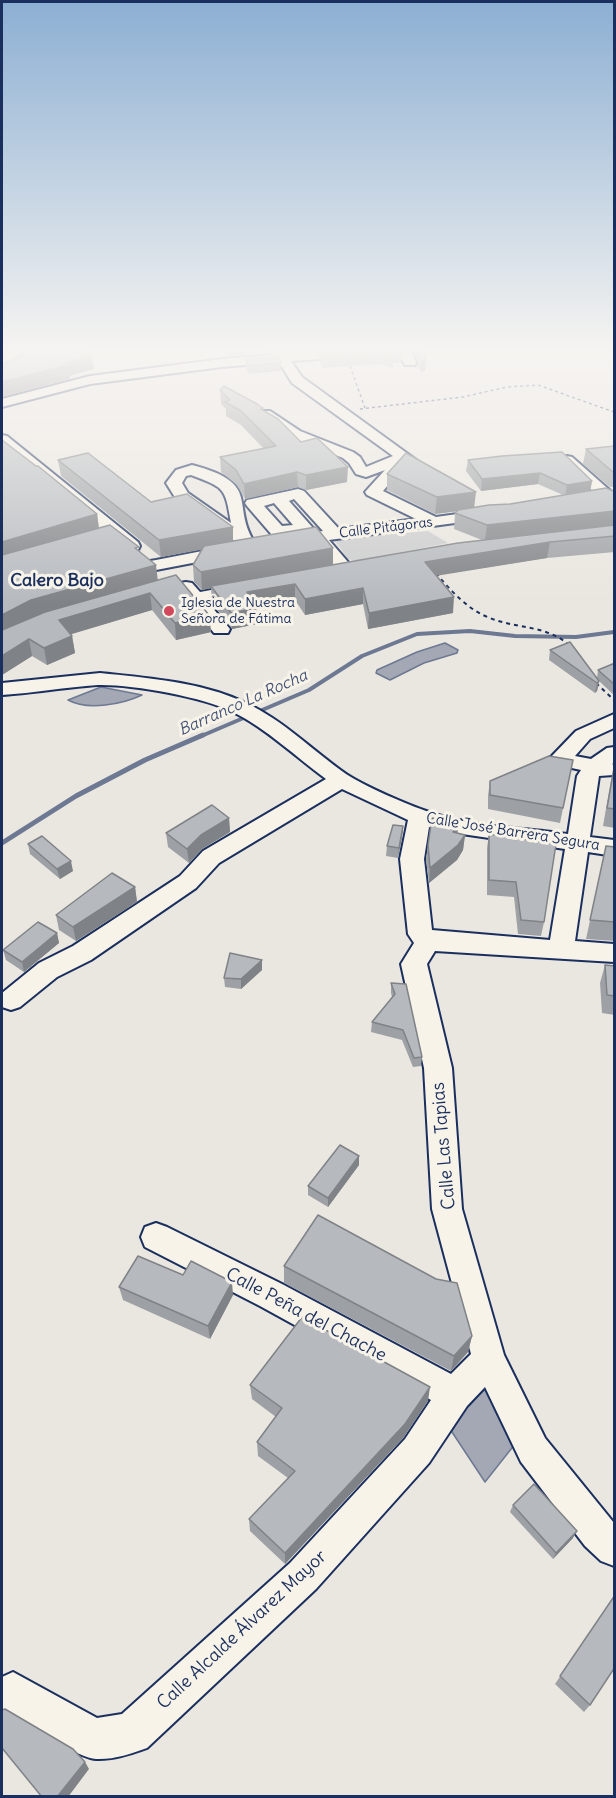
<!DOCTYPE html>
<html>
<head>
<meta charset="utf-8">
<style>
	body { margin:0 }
	#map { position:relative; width:616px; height:1798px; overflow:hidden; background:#eae7e0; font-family:Delius,sans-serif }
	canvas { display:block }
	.frame { position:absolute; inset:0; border:3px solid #1b2f5e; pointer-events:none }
</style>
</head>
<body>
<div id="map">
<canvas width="616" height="1798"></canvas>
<div class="frame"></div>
</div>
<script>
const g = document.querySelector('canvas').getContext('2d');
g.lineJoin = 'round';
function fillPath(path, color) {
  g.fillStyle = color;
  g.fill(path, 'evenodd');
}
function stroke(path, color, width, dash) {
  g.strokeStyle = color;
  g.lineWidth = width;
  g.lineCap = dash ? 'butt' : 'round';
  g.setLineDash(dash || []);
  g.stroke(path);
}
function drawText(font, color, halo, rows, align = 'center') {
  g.font = font + ' Delius,sans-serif';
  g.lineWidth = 6;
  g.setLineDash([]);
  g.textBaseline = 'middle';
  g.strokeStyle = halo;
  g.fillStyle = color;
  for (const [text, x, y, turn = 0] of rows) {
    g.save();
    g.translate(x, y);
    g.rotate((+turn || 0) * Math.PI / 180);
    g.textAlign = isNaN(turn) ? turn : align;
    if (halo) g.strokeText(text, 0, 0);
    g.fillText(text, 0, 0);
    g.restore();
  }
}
fillPath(new Path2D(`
	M428,531l20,12 -92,18 -8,-2 -13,-18 1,-2z`), '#cbcccd');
const water = new Path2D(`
	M445,643l13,7 -1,3 -33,10 -34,17 -14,-7 1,-3 40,-18z
	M101,687l41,8c-19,9 -54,16 -74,5z
	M484,1383l35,56 -34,43 -35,-53z`);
fillPath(water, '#a3a8b4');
stroke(water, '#6d7892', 1.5);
stroke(new Path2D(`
	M199,737l110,-47 53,-34 55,-22 53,-3 45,5 61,1 38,-5`), '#6d7892', 4);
stroke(new Path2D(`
	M2,843l74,-47 69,-36 58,-25`), '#6d7892', 5);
const minor = new Path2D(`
	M8,352h14v1l-20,12v-9z
	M272,352h95l-6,4 -70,5 11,16 135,98 -3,3h-10l-19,-13 -22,26 53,26 50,-7 6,2 2,3 -2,3 -163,22 25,29 -3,4h-12l-26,-31 -22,3 -8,-5 8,-5 32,-4 -29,-32 -5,2 24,27c-7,8 -31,10 -41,7l-25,-29 -2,-3 2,-3 51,-11 6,2 35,38 77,-10 -49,-24 -2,-3 20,-22 -19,7 -10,-3 -7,-11 -6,-5 -53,-21 -30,-20 -2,-3 2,-3h10l30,20 53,21 7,5 6,10 27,-11 -101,-73 -13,-21 -57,5 -132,17 -88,23v-8l88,-23 132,-17 52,-4zM274,503l19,22 -11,1 -18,-20z
	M398,352h13l5,10 -1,3h-10z
	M2,435l5,1 131,106 2,4 -2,4h-12l-124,-104z
	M567,456l5,1 42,37v13l-6,-2 -46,-42 -2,-3 2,-3z
	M192,465c73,19 36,40 65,81l-2,4h-12l-7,-8 -60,-43 -10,-16 10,-13zM191,475c34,13 34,12 40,48l-43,-30 -6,-10 4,-7z
	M228,546l8,5 -2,4 -78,15 -6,-1 -3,-4 3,-4 6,-1z
	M186,582l6,1 8,9 44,-8 6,1 3,4 -3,4 -43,8 23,28 -2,4h-14l-37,-46 3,-4z
	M100,673c48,5 102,9 146,30 37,17 67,48 100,71 18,12 62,31 83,38 38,14 97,16 139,22l9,-58 4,-6 -28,-6 -4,-5 27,-28 38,-17v14l-24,11 -15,17 16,3 16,-11 7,-1v16l-2,1 2,1v10l-15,1 -9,61 24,3v16l-26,-4 -13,89 39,3v18l-179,-11 -8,13 25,104 10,141 42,146 41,83 69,85v43l-13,-5 -16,-15 -64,-84 -36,-75 -18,19 -38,57 -113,126 -169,159c-16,6 -35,12 -51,11 -16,0 -68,-35 -84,-45l-10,4v-41l11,-5 84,46 25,-4 168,-151 115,-124 26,-39 -171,-94 -115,-59 -4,-10 4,-10 11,-4 11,4 115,57 169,90 20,-20 -39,-145 -8,-141 -23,-104 13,-21 -6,-9 -8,-75 8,-39 -66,-31 -123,74 -23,25 -105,72 -34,17 -37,30 -9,3 -9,-3v-14l37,-30 34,-17 107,-70 23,-25 123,-72c-30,-22 -59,-50 -93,-67 -29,-15 -103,-28 -135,-27 -32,2 -64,8 -96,10v-12zM429,827l19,5 117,17 -15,91 -118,-10 -8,-71z`);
stroke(minor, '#1b2f5e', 4);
stroke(new Path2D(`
	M350,366l15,42
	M360,409l103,-12 44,-10 31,-2 76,27`), '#1b2f5e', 1.5, [3, 3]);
stroke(new Path2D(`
	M436,573c15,18 32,37 54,45 27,11 58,7 80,28
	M596,683l18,17`), '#1b2f5e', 2, [4, 4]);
fillPath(minor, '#f7f3e8');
fillPath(new Path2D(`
	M319,352h83l-1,11h-8v5l-13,-4 -57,4 -4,-7z
	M413,352h14l-2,18 -4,2 -4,-6 1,-6z
	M246,359l35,4v8l-32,3 -3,-7z
	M220,390l43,18v2l84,72 -41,8 -8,-3 -53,12 -8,-14 -16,-13 -1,-15 44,-8 -23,-24 -15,-9v-7l-5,-5z
	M615,446v40l-5,1 -27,-23 3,-15z
	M58,460l93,42 82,25v14l100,24 149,-25 -28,-11 1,-16 2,-2 -22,3 -48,-24v-16l87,33 36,-3 53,-9 -25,-11 -57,7 -15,-20 2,-11 124,21 -2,10 25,1v60l-68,6 -111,17 17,38 -85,16 -5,-25 -58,11 -10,-15 -39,7 1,17 -25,5 -20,-26 -1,-15 -9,2 -8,-8 -1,-17 9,-16 -41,8 -100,-81z
	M97,514l2,14 41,23 18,29 51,35 2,17 -35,8 -24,-30 -82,24 2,2 3,17 -28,12 -15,-9 -30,19z
	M550,650l47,28 1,-8 17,-7v33l-16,-15 -2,10 -2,2 -46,-33z
	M573,760l-13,63 -72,-14v-13l2,-15z
	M615,763v65l-12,-2 8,-46z
	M229,818l1,14 -28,17 -13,14 -21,-16 -2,-14z
	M403,826l-1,10 -4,22 -12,-2 1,-10z
	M457,833l8,2 -2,15 -6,10 -28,23 -3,-24 2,-14z
	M489,834l55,88 -3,14 -23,-2 -4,-37 -27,-2v-47z
	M28,844l45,27 -13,8 -30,-25z
	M606,846l9,1v94l-29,-2z
	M135,887l2,15 -61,39 -17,-11 -3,-15z
	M57,933l2,10 -35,29 -18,-12 -3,-10z
	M605,965l10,1v49l-13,-2 -2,-30z
	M262,970l-21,19 -16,-2 -1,-9z
	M391,983l31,74 -1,9 -8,1 -11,-27 -31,-8 1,-10 20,-25 -1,-4z
	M359,1165l-31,42 -20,-12v-9z
	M284,1266l152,13 36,57 -4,16 -17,19 -167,-88z
	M183,1275l50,20 -23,44 -87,-39 -4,-13z
	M250,1385l178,16 -25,37 -118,126 -35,-33 -1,-12 39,-41 -30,-22 -1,-14 19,-25 -24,-18z
	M513,1505l60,33 -20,21 -43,-47z
	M615,1595l-25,110 -6,7 -29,-28z`), '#9da0a4');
fillPath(new Path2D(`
	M227,352h43l-42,4z
	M92,355l2,14 -24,7v3l-68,18v-15z
	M426,360l-1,10 -4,2v-11z
	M348,467l-1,15 -41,8v-15z
	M297,472l1,15 -53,12 -1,-15z
	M540,473l-2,11 -57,7 1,-12z
	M592,481l-2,11 -25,4 2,-11z
	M476,492l-2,17 -39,5 2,-17z
	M615,511l-1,15 -129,15 2,-16z
	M97,514l2,16 -97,29v-17z
	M233,527v17l-72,13 -2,-17z
	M550,542l-3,16 -124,20 2,-16z
	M333,548v17l-131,25 -1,-18z
	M156,565l2,17 -156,52v-19l29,-15z
	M295,584v16l-47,9 -1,-17z
	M363,588v16l-58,11v-16z
	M150,593l2,17 -90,27 -3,-17z
	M454,597l-1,16 -85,16 1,-16z
	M257,608v16l-25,5 -1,-16z
	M209,615l2,17 -35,8 -1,-17z
	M72,636l3,17 -28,12 -3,-17z
	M29,639l3,17 -30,19v-19z
	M599,681l-2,10 -2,2 2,-10z
	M229,818l1,14 -28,17 -13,14 -2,-14 14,-14z
	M459,822l-2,14 -4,-4z
	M403,826l-1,10 -4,22 1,-10z
	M465,835l-2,15 -6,10 -28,23 1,-15z
	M71,861l2,10 -13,8 -3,-10z
	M135,887l2,15 -61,39 -3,-14z
	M57,933l2,10 -35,29 -2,-10z
	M262,960v10l-21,19v-10z
	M359,1156v9l-31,42v-9z
	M232,1282l1,13 -23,44 -2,-13z
	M472,1336l-4,16 -17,19 3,-15z
	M430,1387l-2,14 -25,37 -118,126v-11z
	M577,1531l-4,7 -20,21 3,-6z
	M85,1762l4,7 -21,28h-11z`), '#7f8286');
const building = new Path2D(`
	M30,352h57l5,3 -27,8 3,2 -66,17v-18z
	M320,352h80l-9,1 2,5 -13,-4 -57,4z
	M418,352h6l2,8 -5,1 -3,-6z
	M278,357l3,6 -32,3 -3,-7z
	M224,386l33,18 6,4 -2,1 17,10 23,23 16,-4 31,29 -42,8 -9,-3 -53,12 -8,-14 -16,-13 56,-11 -35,-35 -16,-9 5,-2 -10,-10z
	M2,440l34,26h2l59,48 -95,28z
	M615,446v25l-2,1 -27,-23z
	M562,452l30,29 -25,4 -27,-12 -58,6 -14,-19 34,-4z
	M88,453l63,49 36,-8 46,33 -74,13 -101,-80z
	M406,453l70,39 -39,5 -50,-23z
	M606,488l9,4v19l-128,14 -32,-12 3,-3 31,-5 21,-1z
	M110,525l29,22 -4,1 21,17 -125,35 -29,15v-60z
	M615,525v11l-65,6 -125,20 29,35 -85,16 -6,-25 -58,11 -10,-15 -48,8 10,16 -26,5 -20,-27 247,-43z
	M316,527l17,21 -132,24 -8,-7 11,-19z
	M176,575l33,40 -34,8 -25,-30 -91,27 13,16 -28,12 -15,-9 -27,17v-26l43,-18z
	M570,642l29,39 -2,2 -47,-33z
	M615,663v22l-17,-15z
	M549,756l24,4 -10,48 -73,-13v-14z
	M615,763v46l-8,-1z
	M212,805l17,13 -28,17 -14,14 -21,-16z
	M432,818l27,4 -6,10 12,3 -7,10 -28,23 -2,-23z
	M393,825l10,1 -4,22 -12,-2z
	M489,834l67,10 -12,78 -23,-2 -5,-38 -27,-2z
	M42,836l29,25 -14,8 -29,-25z
	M606,846l9,1v75l-25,-2z
	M112,873l23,14 -62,40 -17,-12z
	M38,922l19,11 -35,29 -19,-12z
	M230,953l32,7 -21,19 -17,-1z
	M605,965l10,1v30l-8,-1z
	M391,983l15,1 16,73 -8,1 -11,-28 -31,-8 23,-28z
	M340,1145l19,11 -31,42 -20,-12z
	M318,1215l118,64 21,4 15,53 -18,20 -170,-90z
	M138,1256l45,19 8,-14 41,21 -24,44 -89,-39z
	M302,1317l128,70 -25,37 -120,129 -36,-34 46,-48 -38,-29 25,-34 -32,-23z
	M534,1484l43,47 -21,22 -43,-48z
	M615,1595v72l-25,38 -30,-29z
	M5,1709l68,40 12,13 -28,35h-15l-40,-49v-38z`);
fillPath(building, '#b6babf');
stroke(building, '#7f8286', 1.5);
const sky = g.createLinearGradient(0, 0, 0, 604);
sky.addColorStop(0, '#8cafd3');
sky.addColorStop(0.58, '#f6f4f1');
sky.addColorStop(1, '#f6f4f100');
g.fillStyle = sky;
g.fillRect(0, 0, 616, 604);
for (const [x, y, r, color] of [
	[169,611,6,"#d1495b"]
]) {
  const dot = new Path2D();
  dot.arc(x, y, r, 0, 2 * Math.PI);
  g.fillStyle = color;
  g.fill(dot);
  stroke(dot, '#f7f3e8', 2);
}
drawText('14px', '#1b2f5e', '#f7f3e8', [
	["Calle Pitágoras",386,528,-7]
]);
drawText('14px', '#1b2f5e', '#f7f3e8', [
	["Iglesia de Nuestra",181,603],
	["Señora de Fátima",181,619]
], 'left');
drawText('15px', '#1b2f5e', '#f7f3e8', [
	["Calle José Barrera Segura",513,832,9]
]);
drawText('italic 16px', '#445378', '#f7f3e8', [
	["Barranco La Rocha",243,703,-24]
]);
drawText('bold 18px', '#1b2f5e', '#f7f3e8', [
	["Calero Bajo",57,581]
]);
drawText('18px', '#1b2f5e', '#f7f3e8', [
	["Calle Las Tapias",444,1146,-95],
	["Calle Peña del Chache",306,1315,28],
	["Calle Alcalde Álvarez Mayor",242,1630,-43]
]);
</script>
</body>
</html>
